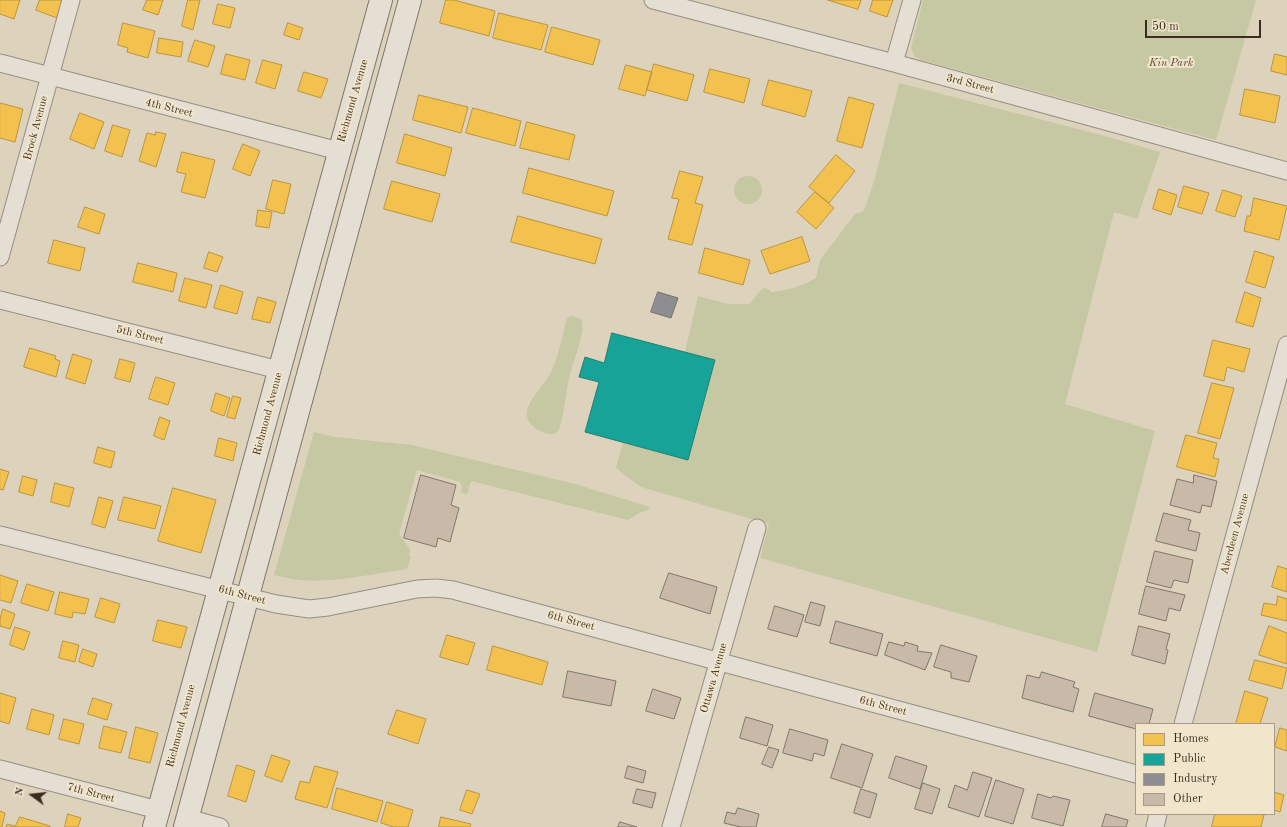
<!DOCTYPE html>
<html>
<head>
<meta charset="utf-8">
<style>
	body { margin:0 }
	#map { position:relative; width:1287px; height:827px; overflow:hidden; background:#ddd2bc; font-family:"Old Standard TT",serif }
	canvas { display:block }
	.legend { position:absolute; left:1135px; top:723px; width:140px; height:92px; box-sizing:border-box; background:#f1e5cb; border:1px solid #a89b86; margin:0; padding:5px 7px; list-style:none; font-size:12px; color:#3b2c1f }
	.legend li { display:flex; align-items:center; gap:8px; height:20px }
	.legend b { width:20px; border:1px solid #a89b86 }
	.north { position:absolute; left:12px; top:775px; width:40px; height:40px; -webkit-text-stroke:3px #f1e5cb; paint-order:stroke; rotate:285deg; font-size:11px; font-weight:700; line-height:16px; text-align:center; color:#3b2c1f }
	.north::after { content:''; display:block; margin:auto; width:14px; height:18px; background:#3b2c1f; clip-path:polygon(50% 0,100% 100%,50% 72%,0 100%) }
	.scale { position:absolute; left:1145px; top:20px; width:116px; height:18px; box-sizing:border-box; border:2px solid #3b2c1f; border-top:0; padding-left:5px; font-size:12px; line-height:14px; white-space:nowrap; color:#3b2c1f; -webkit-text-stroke:3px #f1e5cb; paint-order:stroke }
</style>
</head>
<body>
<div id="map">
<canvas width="1287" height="827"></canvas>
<ul class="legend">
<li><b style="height:11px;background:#f2c14e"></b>Homes</li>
<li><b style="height:11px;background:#17a398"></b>Public</li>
<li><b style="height:11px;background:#8d8d92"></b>Industry</li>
<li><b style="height:11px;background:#c9b9a8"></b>Other</li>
</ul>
<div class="north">N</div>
<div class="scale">50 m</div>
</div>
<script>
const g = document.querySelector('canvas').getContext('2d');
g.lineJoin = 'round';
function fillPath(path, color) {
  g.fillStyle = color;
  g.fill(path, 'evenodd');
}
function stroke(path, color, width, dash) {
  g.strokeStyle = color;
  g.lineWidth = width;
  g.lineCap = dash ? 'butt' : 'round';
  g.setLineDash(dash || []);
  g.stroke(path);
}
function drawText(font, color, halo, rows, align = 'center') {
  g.font = font + ' "Old Standard TT",serif';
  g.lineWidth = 4;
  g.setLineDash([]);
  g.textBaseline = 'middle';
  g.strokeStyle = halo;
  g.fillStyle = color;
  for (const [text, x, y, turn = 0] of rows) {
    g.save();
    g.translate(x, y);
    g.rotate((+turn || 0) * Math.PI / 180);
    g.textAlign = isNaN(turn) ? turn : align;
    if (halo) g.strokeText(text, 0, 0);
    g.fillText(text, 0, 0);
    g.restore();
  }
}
fillPath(new Path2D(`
	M923,0h333l-40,140 -295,-80 -6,-3 -4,-9z
	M899,83l206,53 55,16 -23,67 -23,-7 -49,192 90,27 -58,221 -337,-94 9,-34 -128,-37 -25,-19 7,-26 36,10 27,-104 12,-52 30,8h22l8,-11 5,-5 5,1 3,3c17,-2 30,-5 45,-14l4,-18 35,-46 7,-2 3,-4 10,-30z
	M734 190a14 14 0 1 1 28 0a14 14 0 1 1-28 0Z
	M570,316h3l8,3c6,11 -9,45 -12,59 -2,8 -7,50 -11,53 -6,6 -13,2 -20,-1 -5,-3 -10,-7 -11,-14 -2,-13 16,-30 23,-42 7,-12 13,-40 17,-55z
	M314,432l21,5 77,8 163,39 75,23 -2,3 -9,3 -11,7 -157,-39 -4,13 -6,-1 1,-6 -2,-5 -43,-12 -18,64 11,15 -1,7h2l-4,13c-43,6 -91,19 -133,6z`), '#c5c8a3');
const homes = new Path2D(`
	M0,0h20l-6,19 -14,-5z
	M40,0h24l-7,18 -21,-8z
	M147,0h16l-5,15 -15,-5z
	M188,0h12l-7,30 -11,-4z
	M446,0h8l41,11 -6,25 -49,-13z
	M828,0h33l-3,9z
	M873,0h20l-6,17 -17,-6z
	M218,4l17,4 -5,20 -17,-4z
	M499,13l49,12 -7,25 -48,-12z
	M123,23l32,8 -7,27 -21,-6 1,-4 -10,-3z
	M288,23l15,5 -4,12 -15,-5z
	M552,27l48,13 -7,25 -48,-13z
	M159,38l24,4 -2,15 -24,-4z
	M195,40l20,6 -7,21 -20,-6z
	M226,54l24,6 -5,20 -24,-6z
	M1275,54l12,3v18l-16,-4z
	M263,60l19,5 -7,24 -19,-6z
	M654,64l40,11 -7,26 -40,-11z
	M626,65l26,7 -7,24 -26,-7z
	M710,69l40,10 -6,24 -40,-11z
	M304,72l24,7 -7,19 -23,-7z
	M769,80l43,11 -7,26 -43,-12z
	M1245,89l35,7 -5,27 -35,-8z
	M419,95l49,12 -7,26 -48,-13z
	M849,97l25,7 -12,44 -25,-7z
	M0,103l23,6 -8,33 -15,-4z
	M473,108l48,13 -6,25 -49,-13z
	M80,113l24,9 -10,27 -24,-10z
	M527,122l48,13 -6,25 -49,-12z
	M113,125l17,5 -8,27 -17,-6z
	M156,132l10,2 -10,33 -17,-6 8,-28 8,2z
	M405,134l47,14 -7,28 -48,-13z
	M243,144l17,7 -10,25 -17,-7z
	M182,152l33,8 -10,38 -24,-6 5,-18 -9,-2z
	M836,155l19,16 -26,32 -20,-16z
	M529,168l85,23 -7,25 -84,-23z
	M680,171l23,6 -8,26 8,2 -11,40 -24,-6 11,-40 -7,-1z
	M273,180l18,4 -7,30 -18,-5z
	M392,181l48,13 -8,28 -48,-13z
	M1184,186l25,7 -7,21 -24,-7z
	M1159,189l18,6 -6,20 -18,-6z
	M1223,190l19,6 -7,21 -19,-6z
	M815,192l19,16 -18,21 -19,-17z
	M1254,198l33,8 -8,34 -35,-9 3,-15h3z
	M85,207l20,7 -6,20 -21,-7z
	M258,210l14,2 -3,16 -13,-2z
	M518,216l84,23 -7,25 -84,-22z
	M802,237l8,24 -40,13 -9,-23z
	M54,240l31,8 -5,23 -32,-8z
	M705,248l45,12 -7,25 -44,-12z
	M1255,251l19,6 -9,31 -19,-6z
	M209,252l14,5 -6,15 -13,-4z
	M138,263l39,10 -4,19 -40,-10z
	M185,278l27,7 -6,23 -27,-7z
	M221,285l22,7 -6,22 -23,-6z
	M1245,292l16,6 -8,29 -17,-5z
	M258,297l18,5 -6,21 -18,-4z
	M1213,340l37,9 -6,23 -17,-5 -3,14 -20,-5z
	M30,348l26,8 -1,3 5,2 -4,16 -32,-10z
	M73,354l19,6 -7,24 -19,-6z
	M120,359l15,4 -5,19 -15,-4z
	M156,377l19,6 -7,22 -19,-6z
	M1212,383l22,5 -14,51 -22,-6z
	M216,393l14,5 -6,18 -13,-5z
	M233,396l8,2 -6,21 -8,-2z
	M160,417l10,4 -6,19 -10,-4z
	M1186,435l31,8 -4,15 6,1 -4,18 -38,-10z
	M219,438l18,5 -4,18 -18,-5z
	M98,447l17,5 -4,16 -17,-5z
	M0,469l9,3 -6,18 -3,-1z
	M23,476l14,4 -4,16 -14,-4z
	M55,483l19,5 -5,19 -18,-5z
	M173,488l43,12 -15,53 -43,-12z
	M99,497l14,4 -8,27 -13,-4z
	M124,497l37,9 -6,23 -37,-9z
	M1278,566l9,3v23l-15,-5z
	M0,575l18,6 -7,22 -11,-3z
	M27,584l27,8 -6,19 -27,-8z
	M60,592l29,7 -4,15 -12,-2 -1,6 -17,-4z
	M1278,596l9,3v22l-26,-6 3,-12 12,2z
	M101,598l19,6 -6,19 -19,-6z
	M3,609l12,5 -5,15 -10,-3v-7z
	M158,620l29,7 -6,21 -28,-7z
	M1269,626l18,7v31l-28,-9z
	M15,627l15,5 -6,18 -14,-5z
	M447,635l28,8 -7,22 -28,-8z
	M63,641l16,4 -4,17 -16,-4z
	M493,646l55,16 -6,23 -55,-15z
	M83,649l14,5 -4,13 -14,-5z
	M1255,660l32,8 -5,21 -33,-9z
	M1245,691l23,7 -8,26h-24z
	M0,693l16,5 -7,26 -9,-3z
	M93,698l19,6 -5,16 -19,-6z
	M32,709l22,6 -5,20 -22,-6z
	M397,710l29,9 -8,25 -30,-10z
	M64,719l20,5 -5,20 -20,-5z
	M104,726l23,6 -6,21 -22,-5z
	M136,727l22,6 -8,30 -21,-5z
	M1280,728l7,2v21l-12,-4z
	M272,755l18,6 -8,21 -17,-6z
	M237,765l18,6 -9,31 -18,-6z
	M315,766l23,6 -11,36 -32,-9 5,-18 9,2z
	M337,788l46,13 -6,21 -45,-13z
	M467,790l13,4 -8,20 -12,-4z
	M1274,792l10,3 -4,17 -6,-2z
	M387,802l26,8 -5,17h-14l-13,-4z
	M0,811l5,2 -3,14h-2z
	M68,814l13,4 -3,9h-13z
	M1215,814h45l4,1 -3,12h-49z
	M20,817l30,9v1h-44l1,-3 8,2z
	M441,817l30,7 -1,3h-31z`);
fillPath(homes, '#f2c14e');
stroke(homes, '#bb9440', 1);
const public = new Path2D(`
	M612,333l103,27 -27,100 -103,-28 14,-50 -20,-5 6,-20 19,6z`);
fillPath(public, '#17a398');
stroke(public, '#227f74', 1);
const industry = new Path2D(`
	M658,292l20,6 -7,20 -20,-6z`);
fillPath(industry, '#8d8d92');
stroke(industry, '#747070', 1);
const building = new Path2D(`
	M421,475l35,10 -5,20 8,3 -9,34 -12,-4 -2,9 -32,-9z
	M1194,475l23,6 -6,26 -9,-2 -2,8 -30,-8 7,-26 16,4z
	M1164,513l27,7 -3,10 12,3 -4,18 -40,-10z
	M1155,551l38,9 -5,23 -14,-3 -3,8 -24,-6z
	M669,573l48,14 -7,27 -50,-16z
	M1146,586l39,9 -5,16 -11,-3 -3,13 -27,-7z
	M811,602l14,4 -5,20 -15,-4z
	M775,606l29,9 -7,22 -29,-8z
	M836,621l47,13 -6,22 -47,-13z
	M1139,626l31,8 -4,15 2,1 -3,14 -33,-9z
	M889,642l15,4 1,-4 13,4 -1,5 15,2 -7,17 -40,-15z
	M941,645l36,11 -8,26 -18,-4v-6l-17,-5z
	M568,671l48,10 -5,25 -48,-9z
	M1042,672l33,10 -2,5 6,2 -6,23 -51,-14 5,-23 12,3z
	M653,689l28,9 -7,21 -28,-8z
	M1095,693l58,16 -4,15h-13v5l-47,-13z
	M746,717l27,8 -6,21 -27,-8z
	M790,729l38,11 -4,16 -10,-3 -2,8 -29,-8z
	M842,744l31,10 -11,34 -31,-10z
	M769,747l10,3 -7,18 -10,-4z
	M896,756l31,10 -7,23 -31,-11z
	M628,766l18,5 -3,12 -18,-5z
	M973,772l19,6 -13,39 -31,-10 7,-22 12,5z
	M996,780l28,9 -11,35 -28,-8z
	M923,783l17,6 -8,25 -17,-5z
	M637,789l19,4 -4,15 -19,-5z
	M861,789l16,5 -7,24 -16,-5z
	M1038,794l13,4 2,-2 17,4 -7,26 -31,-8z
	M738,808l21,6 -3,13h-15l-17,-4 3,-11 8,2z
	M1106,814l22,6 -2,7h-24z
	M620,822l17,5h-19z`);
fillPath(building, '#c9b9a8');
stroke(building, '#7f776b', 1);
const minor = new Path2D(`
	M653,0l241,63 393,108
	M0,63l339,88
	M894,63l18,-63
	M0,257l71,-257
	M0,300l279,70
	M0,535l276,69 33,5 19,-2 89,-18 19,-1 17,2 683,184
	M1183,724l104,-379
	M0,769l158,41
	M187,818l33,9
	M671,827l86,-299
	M1155,827l3,-13`);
const secondary = new Path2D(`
	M154,827l227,-827
	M185,827l225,-827`);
stroke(minor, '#968e80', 19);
stroke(secondary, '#7f776b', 24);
stroke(minor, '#e4ded3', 17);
stroke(secondary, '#e4ded3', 22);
drawText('italic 11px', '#534935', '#f1e5cb', [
	["Kin Park",1171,63]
]);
drawText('11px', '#3b2c1f', '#f1e5cb', [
	["3rd Street",970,84,15],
	["Richmond Avenue",353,101,-74],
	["4th Street",169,108,14],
	["Brock Avenue",36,128,-75],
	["5th Street",140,335,14],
	["Richmond Avenue",268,414,-75],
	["Aberdeen Avenue",1235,534,-75],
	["6th Street",242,595,15],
	["6th Street",571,621,15],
	["Ottawa Avenue",714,678,-74],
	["6th Street",883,706,15],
	["Richmond Avenue",181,726,-75],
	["7th Street",91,793,15]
]);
</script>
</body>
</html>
